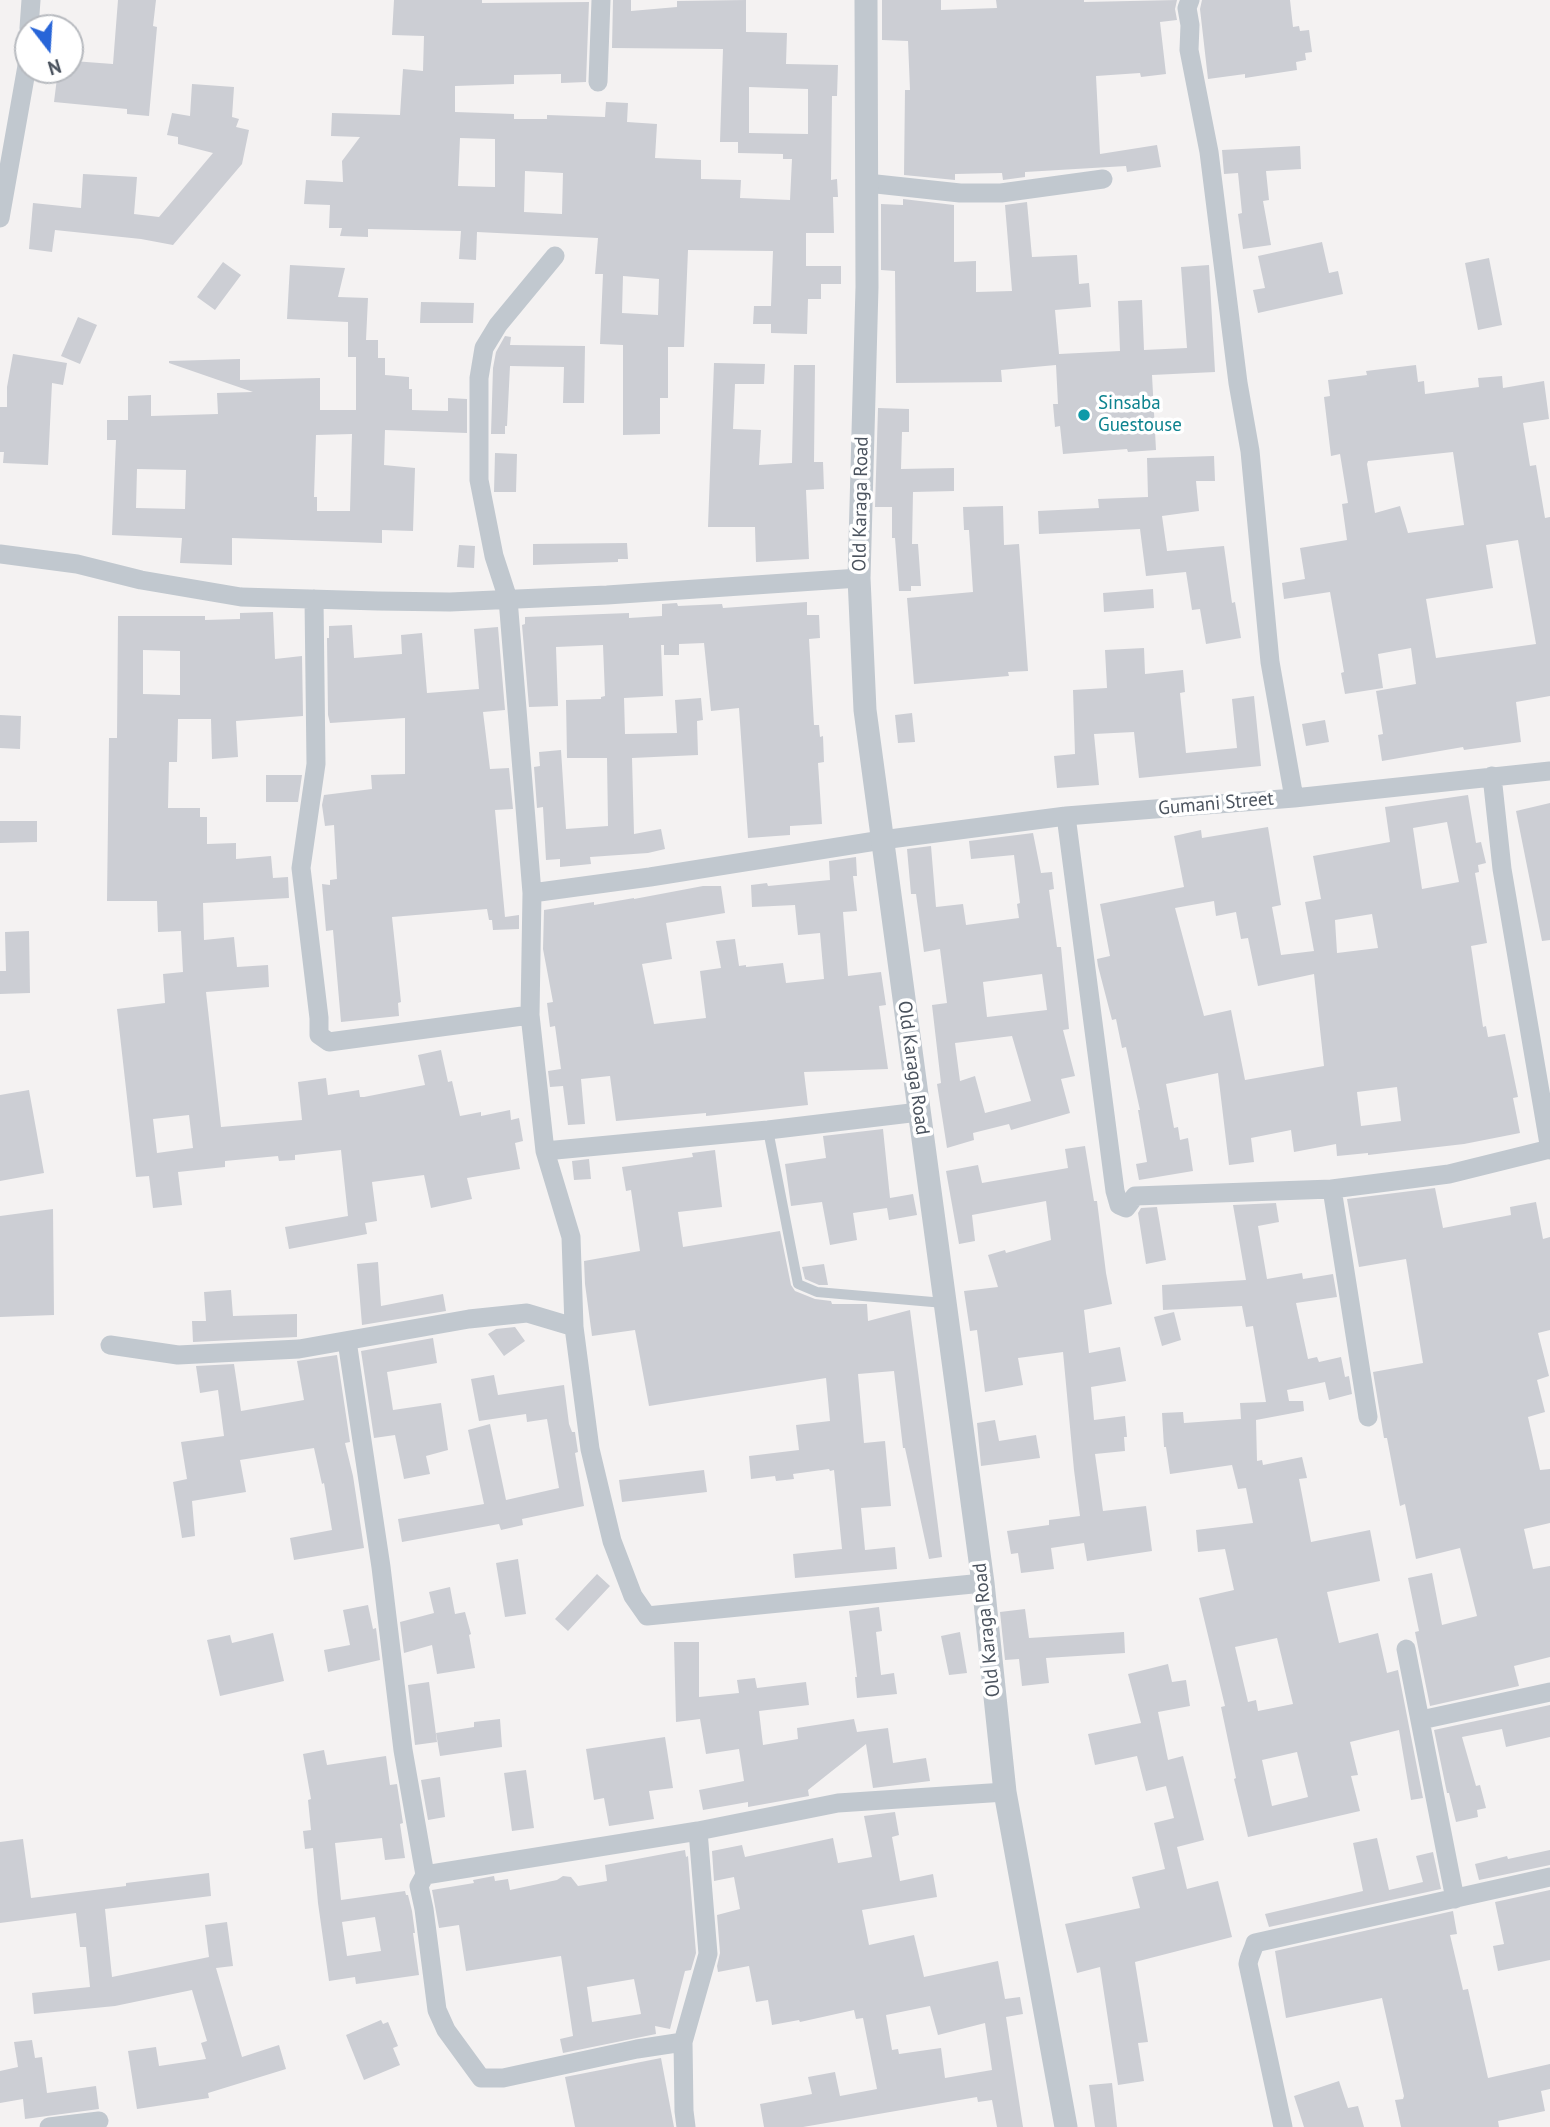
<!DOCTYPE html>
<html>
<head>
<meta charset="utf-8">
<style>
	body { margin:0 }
	#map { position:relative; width:1550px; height:2127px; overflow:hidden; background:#f4f2f2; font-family:"PT Sans",sans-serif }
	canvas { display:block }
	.north { position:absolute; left:14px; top:14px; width:70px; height:70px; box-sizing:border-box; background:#fff; border:2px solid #b7babf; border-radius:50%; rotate:163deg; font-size:19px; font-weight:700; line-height:28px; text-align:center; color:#4b535e }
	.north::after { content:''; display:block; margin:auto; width:24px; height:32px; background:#2865d8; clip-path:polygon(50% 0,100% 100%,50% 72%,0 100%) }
</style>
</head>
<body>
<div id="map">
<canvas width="1550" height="2127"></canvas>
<div class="north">N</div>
</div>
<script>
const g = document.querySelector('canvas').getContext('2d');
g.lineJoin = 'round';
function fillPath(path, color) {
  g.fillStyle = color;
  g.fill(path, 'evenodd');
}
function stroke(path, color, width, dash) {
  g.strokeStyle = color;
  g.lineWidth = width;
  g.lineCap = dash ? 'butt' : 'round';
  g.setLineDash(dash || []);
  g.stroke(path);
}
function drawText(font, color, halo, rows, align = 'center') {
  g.font = font + ' "PT Sans",sans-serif';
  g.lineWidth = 7;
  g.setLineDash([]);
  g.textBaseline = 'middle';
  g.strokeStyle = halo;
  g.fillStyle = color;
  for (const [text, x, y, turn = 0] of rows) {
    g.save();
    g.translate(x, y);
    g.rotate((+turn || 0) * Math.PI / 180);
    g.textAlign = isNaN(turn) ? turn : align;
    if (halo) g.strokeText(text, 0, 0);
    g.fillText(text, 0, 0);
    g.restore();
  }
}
fillPath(new Path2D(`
	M118,0h38l-3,26 4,1 -8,89 -22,-2v-5l-73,-7 4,-32h12l3,-9 40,3z
	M394,0h88v3l107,-1 -3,80 -25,1v-9l-47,1v9l-59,2v26l59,2v5h33v-4l58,2 1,-15 22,1 -1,19 30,2 -2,34 46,2v19l40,1 -1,18 50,2 2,-41h-9v-5l-45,-1v-11h-18l3,-93 -111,-1 1,-48h18v11l46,-4v-6l69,-1v32l41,1 -1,31 52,1 -1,31h-5l-1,84 6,-1 1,18h-5l1,36h-28v33h35v18h-20v15h-13l-1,35 -36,-1v-9h-18l1,-18h17l2,-55 -85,-1 -4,97h-16v51h-8v36l-37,1v-90l-23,-1 3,-70h-8l3,-36 -121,-6 -1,28 -17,-1 2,-28 -93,-2v8l-28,-1 2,-8h-13l1,-23 -26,-1 2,-24 37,2 -1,-21 18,-24 -29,-1 1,-23 68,2 3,-46 20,2 1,-35 -32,-1zM749,87l59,2v45l-59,-1zM460,138l35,1v48l-37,-1zM525,171l38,2 -1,41 -38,-2zM623,276l36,3 -1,36 -36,-2z
	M882,0h59v10l56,-2 -1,-8h88v2l93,-2 -2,9 2,11 -17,2 6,52 -25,3 -1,-4 -44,3 4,78 57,-9 4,22 -34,5 -1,-6 -101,6v5l-22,3 -1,-7 -47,1v6l-51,-5 1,-85h5l-2,-49 -26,-1z
	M1202,0h88l3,27 6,-1 1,5 9,-1 3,22 -7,1 1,7 -10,2 1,8 -52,8v-4l-37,5 -8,-70z
	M192,84l42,3 -2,30 7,2 -3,8 13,3 -7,34 -69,81 -32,-6 -86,-9 -3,22 -23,-3 4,-46 48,5 2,-34 54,3 -3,37 25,3 54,-64 -35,-9v-7l-11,-2 5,-22 18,3z
	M1300,146l1,23 -35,2 3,29 -6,1 8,44 -28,4 -5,-35 4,-1 -4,-40 -14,1 -2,-24z
	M903,199l51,6v57l22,-1v31l36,-1 -7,-86 22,-3 5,55 45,-2 2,29 10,-1 2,24 -36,3 4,44 61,-3 -2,-50 24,-1 2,50 43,-2 -6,-81 28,-2 6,107 -63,3 4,75 -28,2 -1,-3 -64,5 -3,-28 -5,1 -2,-23h5l-2,-39 -55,5 1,12 -106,1 -1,-112 -14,-1v-66l22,1z
	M1322,242l7,31 9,-2 5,23 -85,19 -5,-23 12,-2 -7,-32z
	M1489,258l13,67 -24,5 -13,-67z
	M223,262l18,13 -26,35 -18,-13z
	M290,265l55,3 -7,29 30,1 -2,42h12v18h7v17l24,2v12h3v21l36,1v-13l19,1v34l-82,-3 -1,35 31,3 -2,63 -31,-1v13l-150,-5v27l-52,-2 2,-25 -70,-3 4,-95h-9v-20h21v-24l23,-1v21l67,-2 -1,-21 36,-1 -84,-29v-2l71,-2v21l80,-2v32h36v-53h-8v-35l-61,-3zM352,434l-2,77h-33v-14h-3l2,-62zM137,469l49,1 -1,39 -49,-1z
	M421,302l53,1 -1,20h-53z
	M78,317l19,8 -17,39 -19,-8z
	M505,336l6,1 -1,8 75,1 -1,57h-21l1,-36 -54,-1 -3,60h-2v8h-14l2,-66 3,-16z
	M13,354l54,9 -4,22 -11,-2 -4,82 -45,-2 1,-11h-4v-45h7v-20z
	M714,363l51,1 -1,20h-29l-2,45 28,1 -2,35 33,-2 2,-98h21l-1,97h9l1,27 -18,1 3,69 -53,3 -1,-35h-47z
	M1416,365l2,17 6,-1 1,13 54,-7 -1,-9 24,-2 1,12 41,-7 5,38 -26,4 7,43 6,-1 9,53 5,-1v179l-34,6 5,40 -57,8 -1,-3 -81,14 -4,-26 5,-1 -7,-43 40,-7 -5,-36 -33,6 5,34 -38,6 -4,-21 3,-1 -14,-80 -46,7 -2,-16 23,-4 -5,-31 47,-8 -5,-36 6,-1 -8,-49 -9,2 -7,-59 6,-1 -2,-16 39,-5 -1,-4zM1453,452l11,73 -56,8 -8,-27 -25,7 -8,-49 1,-3zM1518,540l18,104 -100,14 -10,-59 67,-11 -7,-43z
	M878,408l31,1v23h-7l-1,37 53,-1v23l-41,1 -1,52h6l3,42h-10v5h-12l-4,-53h-3v-31h-17z
	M495,453l22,1 -1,38h-22z
	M1214,456l1,25h-19l3,30 -37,5 5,35 57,-5 8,57 3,-1 6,36 -35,6 -6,-35 -8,1 -6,-38 -40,4 -6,-47 -101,5 -1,-23 61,-3 -1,-9 50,-2 -1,-39z
	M1003,506l1,39 15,-1 9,127 -20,1 1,4 -95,8 -7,-86 66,-6 -4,-62h-5l-1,-23z
	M627,543l1,16h-10v3l-85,3v-21z
	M459,545l16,1 -1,22 -17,-1z
	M1153,589l1,19 -50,4 -1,-19z
	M807,602v13h12l1,23 -11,1 5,86h5l1,12 3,-1 1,26 -6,1 4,61 -32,2v9l-42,3 -9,-130 -28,3 -7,-68 -25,1v11h-15v-10h-3l2,51 -39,2 1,36 52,-1 -2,-33 26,-2 2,22 -6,1 1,34 -66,3 2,76 27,-5 4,20 -17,4 -58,4 1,7 -31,3v-8l-14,1 -3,-53 -6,1 -3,-41 6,-1 -1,-14 22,-2 5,79 42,-3 -1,-68h-40l-1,-58 35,-1v-2l4,-1 -2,-51 -47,2 2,59 -29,1 -7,-82 3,-1v-7l104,-4v5l33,-2v-12l15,-1 1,3 44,-2 1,4z
	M273,612l2,47 27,-3 1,60 -67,5 2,36 -26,2 -1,-40h-33l-1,43h-8l-1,46h32v9h7v27l29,-1v16l35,-3 2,22 15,-1 1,21 -86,5 1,37 30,-3 3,30 31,-2 1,22 -63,5 15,135 81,-7 -4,-38 28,-4 2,17 31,-5 1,7h4l61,-12 -7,-30 23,-5 7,32 4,-1 8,35 21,-4v4l29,-6 1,10 8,-2 4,23 -8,2 5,26 -53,9 5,21 -41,9 -7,-33 -52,7 5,39 -12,2 2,11 -78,15 -4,-22 63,-11 -7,-66 -46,5v5l-16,1 -1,-5 -53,5v6l-47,5 4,33 -29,3 -4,-32 -13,1 -19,-168 48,-6 -2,-29 20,-2 -2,-41 -23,1 -1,-31h-50l2,-163h8l1,-122h87v4l35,-1v-6zM143,650l37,1v44l-37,-1zM189,1115l4,33 -36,5 -4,-34z
	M352,625l2,33 48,-4 -1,-19 21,-2 5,60 52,-4 -5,-60 24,-2 7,83 -22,2 7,57 19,-1 4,41 -18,1 10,107 14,-2v14l-26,1 -1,-10h-3l-2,-11 -95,8 9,85 -3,1 1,13 -58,6 -8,-92 -7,1 -4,-47 8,1v-5l7,-1 -3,-54 -9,1 -3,-21 2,-10 48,-6 -1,-14 34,-1v-56l-75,5 -2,-8 -1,-77h2v-12z
	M1144,648l1,26 38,-4 2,22 -5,1 6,60 51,-5 -5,-49 22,-3 7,70 -122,12 -5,-46 -40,2 5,51 -42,3 -3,-32 21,-2 -2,-64 34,-2 -2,-38z
	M912,713l3,29 -17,1 -3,-28z
	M0,715l21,1 -1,33 -20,-1z
	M1325,720l4,22 -23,4 -4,-22z
	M266,775h36l-4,27h-32z
	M1468,795l8,48 5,-1 5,21 -8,2 1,7 -4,1 12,70 -16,3 12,81 3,-1 2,11 17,-3 13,63 -5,1 7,35 -56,11 -96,11v-2l-31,3 -1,-12 -42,8 -3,-22 -40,8 3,24 -25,3 -11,-92 -52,11 8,44 4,-1 2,13 8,-2 5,33 -54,9 -3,-16 11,-2 -9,-52h2l-14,-63 -4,1 -6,-29 -4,1 -14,-54 -1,-7 13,-3 -10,-52 84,-17 -10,-51 27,-6 1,8 66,-11 13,78 -9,2 9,48 33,-4 -9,-49 16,-3 -8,-43 77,-14 -5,-35zM1447,822l12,60 -37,7 -9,-61zM1214,901l2,15 20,-4 5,27 7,-1 10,48 56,-12 10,92 -79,14 -14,-70 -27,6 -29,-108zM1372,914l6,34 -41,5 -2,-33zM1397,1087l4,34 -40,5 -4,-34z
	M1550,803v137l-8,1 -26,-130z
	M0,821h37v21l-37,1z
	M1033,833l8,40 11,-1 2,17 -5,1 8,57h4l8,82 -6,1 12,46 -14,3 9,34 -59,17 -2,-6 -36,9 1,7 -27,8 -10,-64 4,-1 -9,-78 15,-2 -7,-54 -16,3 -8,-58h-5l-4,-45 24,-3 5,61 27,-3 3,21 53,-7 -2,-14 3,-1 -6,-48 -43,4 -2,-18zM1042,974l5,36 -60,7 -4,-35zM1012,1036l19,65 -46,12 -10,-37 -15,5 -5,-38z
	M856,857l1,19h-4l4,35 -14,1 5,64 33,-4 5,33 -7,1 9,63 -84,3 4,33 -102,11v-3l-90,8 -6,-45 -29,3 4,45 -17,1 -5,-39 -13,1 -2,-16 13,-2 -6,-43 -5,1 -3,-24 6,-1 -10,-53 1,-39 50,-8v3l40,-7v1l69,-13h18l4,27 -59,10 6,36 -30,5 12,60 52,-6 -6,-47 21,-3 -5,-27 19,-2 4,27 7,-1v2l37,-4 3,20 38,-4 -4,-46 -22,2 -3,-30 -43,2 -1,-22 16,-2 1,3 62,-6 -1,-19z
	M29,931l1,62 -30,1v-23h6l-1,-39z
	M29,1090l15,83 -44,8v-86z
	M883,1129l7,69 23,-4 4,21 -28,5 -2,-12 -34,5 4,27 -27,5 -8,-43 -31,4 -6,-42 41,-6 -3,-22z
	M1085,1146l9,55h3l9,72 6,31 -28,6 5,43 31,-6 6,34 -35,6 3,33 31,-4 2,21h-3l1,14 -30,3 8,57 43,-5 6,45 -65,10 -3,-18 -33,5 3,21 -33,4 -3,-20 -7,1 -4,-23 42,-6v-5l31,-4 -6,-46 -11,-118 -45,6 5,27 -38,7 -8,-62 -7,1 -6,-40 34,-4 -10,-32 17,-5 1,3 45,-13 -5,-39 -74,14 3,26 -16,3 -13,-73 32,-6 4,18 86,-15 -3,-19z
	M715,1150l7,57 -44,5 5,35 97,-16 11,54 4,6 20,8 16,2 1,3h35l1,17 42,-11 32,247 -13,2 -24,-111h-2l-9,-77 -36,3 6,69 21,-2 6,65 -30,2 4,42 30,-3 2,22 -102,9 -2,-24 49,-5 -8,-79 -4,1 -1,-2 -36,5 1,5 -18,2 -1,-5 -24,3 -2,-23 50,-6 -3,-25 34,-4 -4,-43 -177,28 -14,-76 -43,6 -7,-52 -1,-23 56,-10 -9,-61 -5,1 -4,-24 71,-10 -1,-4z
	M589,1159l2,20 -17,1 -2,-19z
	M1435,1188l8,40 68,-13 -1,-8 26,-5 7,37 7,-2v93l-12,3 11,43 -12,4 8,32 -17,5 12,53 10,-1v54l-26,6 9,40 17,-3v91l-36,9 5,20 -89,20 -15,-74 4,-1 -11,-53 24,-5 10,52 35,-9 -17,-68 -44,11 -11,-55 -5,2 -13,-68h-3l-11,-66 50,-9 -17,-104 -47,8 -12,-68z
	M1276,1203l3,19 -21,4 9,53 35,-6 1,6 30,-5 4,23 -41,6 12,56 9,-2 2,5 22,-5 4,20 4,-1 3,18 -23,6 -4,-18 -38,8 2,11h14l1,10 -48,9 1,41 5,-1 1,5 39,-8 5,21 -8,1 12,63 59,-12 10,51 -53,11 12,51 39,-10 9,40 11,-3 25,128 -12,2 -12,-70 -49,12 8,33 -7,1 9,35 -112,26 -14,-58 2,-1 -15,-71 4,-1 -26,-108 35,-8 -9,-41 -27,3 -2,-22 57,-7 -7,-35 -8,1 -6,-24 -62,9 -4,-27h-2l-2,-34 21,-1 1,11 57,-4 -1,-16 26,-1 -13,-76 -7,1 -4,-21 -79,4 -1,-25 84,-5 -13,-75zM1277,1638l16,66 -35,7 -2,-11 -8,2 -13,-55zM1297,1752l11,45 -36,9 -10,-46z
	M1157,1207l9,53 -20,4 -8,-51 3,-5z
	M53,1209l1,106 -54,2v-101z
	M378,1262l3,44 62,-12 3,17 -84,14 -5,-61z
	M824,1264l4,21h-9l-14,-6 -3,-12z
	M231,1290l2,26 64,-2v23l-104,5 -1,-21h14l-2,-29z
	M1174,1312l7,28 -19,6 -8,-29z
	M515,1327l10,14 -21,15 -16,-22 8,-5z
	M433,1338l4,25 -50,9 6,38 48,-7 7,47 -22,6 4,18 -26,5 -9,-44 -21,3 -13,-87z
	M337,1355l13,87 -5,1 8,33 11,72 -70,12 -4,-22 42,-8 -8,-47 -2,1 -8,-36 -74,12 6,32 -54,9 3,35 -13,2 -9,-56 14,-3 -6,-37 43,-6 -6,-46 -18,3 -4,-27 38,-2 7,47 63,-11 -7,-39z
	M494,1375l4,20 66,-10 5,39 3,8h3l3,20 -3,1 9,53 -62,13 1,6 -22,5 -2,-6 -97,18 -4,-23 86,-15 -16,-74 22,-6 16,76 53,-12 -12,-69 -20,3 -1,-8 -47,7 -8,-42z
	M995,1420l4,21 37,-6 4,23 -59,8 -4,-43z
	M704,1470l3,22 -85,10 -3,-22z
	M518,1559l8,55 -21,3 -9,-54z
	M597,1574l13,12 -42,45 -13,-12z
	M450,1587l5,27 10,-2 6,22 -2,1 6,33 -38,6 -5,-29 -28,8 -4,-31 34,-9 -5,-21z
	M368,1605l5,24 3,-1 4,32 -52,12 -4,-22 26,-5 -7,-35z
	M879,1607l3,24 -6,1 5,43 13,-2 3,21 -40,4 -2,-21h2l-8,-66z
	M1025,1609l4,29 95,-6 1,21 -79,5 3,25 -27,3 -3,-27 -14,1 -5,-48z
	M960,1632l7,41 -18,2 -8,-39z
	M273,1633l11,48 -64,15 -13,-56 23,-5 2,8z
	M674,1642h25v55l40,-4 -2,-13 18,-2 2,10 49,-6 3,23 -50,6 4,34 35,-6 -1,-11 57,-9 3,13 31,-4 5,35 33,-5 4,23 -57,7 -7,-44 -58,46 1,6 -61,11v-5l-45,8 -4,-20 45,-9 -5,-32 -33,5 -6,-35 -24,3z
	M1168,1664l4,18 14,-2 4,26 -32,6 10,48 15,-4 21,84 -27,7 10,42 31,-8 14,56 -97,25 13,80 -10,1 6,38 -26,4 -18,-118 -23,6 -12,-49 75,-16 -8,-31 33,-8 -11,-46 20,-5 -8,-32 -20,5 -9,-35 -42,9 -7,-31 53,-11 -13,-49z
	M429,1682l8,60 -22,3 -7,-60z
	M1550,1705v32l-44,10 -4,-18 -40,8 14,49 4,-1 6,23 -9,2 1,7 -22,5 -7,-29h-2l-13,-63z
	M500,1719l2,28 -62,9 -4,-23 38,-6v-5z
	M665,1737l8,51 -24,3 5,28 -45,7 -5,-28 -10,2 -8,-51z
	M324,1750l3,15 59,-9 4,29 7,-1 6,39 -3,1 5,34 -20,2 -3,-22 -47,5 6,57 64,-9 1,4h2l4,16 3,22h-2l6,42 -63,9 -1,-7 -26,4 -11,-78 -5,-55 -8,1 -2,-18 8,-1 -3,-30 3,-1 -8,-45zM375,1917l6,34 -34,5 -5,-34z
	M526,1770l8,58 -22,3 -8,-58z
	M440,1777l5,40 -17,3 -7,-40z
	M895,1812l4,23 -7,2 8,44 33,-7 4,23 -75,13 7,35 45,-10 10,42 74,-16 7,38 15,-2 3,17 -17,3 17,110h-26l-5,-27 -14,2 -1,-5 -174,30h-39l-4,-23 52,-10 -4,-17 27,-5 5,24 37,-7 -14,-71 -7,1 -2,-9 -54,12 -1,-2 -27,5 -4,-25 -12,2 -7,-36 -31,6 -1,-6 3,-13 -3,-38 23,-6 -6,-32 -20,4 -2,-30 30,-6 3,12 88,-19 5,25 34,-6 -8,-41zM930,2006l8,29 47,-12 7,47 -47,8 -4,-30 -42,6 -1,-5 -6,1 -6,-35z
	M1377,1838l12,52 34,-8 -7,-26 17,-4 8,37 -172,38 -4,-13 98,-23 -10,-48z
	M23,1839l8,59 95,-12v-3l83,-10 2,23 -106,13 7,68 97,-20 -4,-32 22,-3 6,44 -17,2 26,89 37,-12 7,24 -78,24 1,5 -72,11 -9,-58 28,-4 3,19 47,-7 -5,-16 6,-2 -15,-51 -77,16 -81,8 -2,-21 58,-6 -4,-40h-6l-4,-34 -76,10v-81z
	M685,1850l1,7 2,-1 8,97 -5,17 -6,1 -15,58 -15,-3 1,8 -93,19 -3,-14 13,-3 -12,-80 -95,15 -7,-46 -20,3 -7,-38 42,-7 -1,-3 21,-4 1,5 13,-2 2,11 47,-10 6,-4 8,1 7,9 29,-5 -2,-16zM634,1979l7,35 -49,8 -5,-35z
	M1550,1850v15l-71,15 -4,-16 32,-8 1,3z
	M1550,1890v70l-52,11 -5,-25 11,-2 -9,-42z
	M1453,1911l4,23 -7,1 13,55 5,-1 20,89 62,-14v25l-9,2 4,20 -47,10 1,6h-98l-6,-27 8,-1 1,-3 -22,-98 -96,20 -11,-67z
	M381,2020l2,4 5,-2 10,24 -5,2 7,17 -36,15 -18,-45z
	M32,2040l3,18 7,-1 5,36 49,-7 3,23 -74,10 -2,-20 -23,4v-32l18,-4 -4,-25z
	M661,2058l13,69h-99l-10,-50z
	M1339,2081l9,27 10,-2 6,21h-60l-10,-31z
	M1112,2083l5,44h-22l-6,-42z`), '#ccced4');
stroke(new Path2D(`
	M768,1130l30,154 19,8 127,11`), '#c1c8cf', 10);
stroke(new Path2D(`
	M1190,0l-3,8 3,17 -1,25 20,102 29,231 12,68 20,211 24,136
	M29,28l2,-28
	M598,82l3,-82
	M867,183l93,10h41l102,-14
	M0,218l27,-152 1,-19
	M555,256l-57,69 -14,23 -5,30v102l15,76 14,43 24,294 118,-16 232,-37 184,-24 228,-18 256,-27
	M0,554l77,10 64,16 100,17 137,4 72,1 157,-7 252,-17
	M314,599l2,165 -15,104 18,150v17l10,7 201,-27
	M1492,776l10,93 48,281
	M1066,816l49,375 4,14 7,3 9,-12 197,-7 117,-15 101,-25
	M532,893l-2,122 15,136 26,86 3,90 16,122 22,92 21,55 14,20 336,-33
	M545,1151l223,-21 151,-18
	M1332,1189l36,228
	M347,1341l34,226 22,183 22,125
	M110,1345l68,10 121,-6 170,-30 58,-6 47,14
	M1406,1649l49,250
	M1421,1720l129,-28
	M683,2042l-46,7 -134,29h-22l-35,-48 -9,-20 -13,-101 -5,-23 6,-11 273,-44 140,-28 167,-11
	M49,2127l50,-6
	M686,2127l-2,-16 -1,-69 25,-88 -10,-123
	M1283,2127l-35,-163c1,-8 5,-13 7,-21l295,-66`), '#c1c8cf', 19);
stroke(new Path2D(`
	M866,0l1,287 -8,291 6,132 118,873 22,209 61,335`), '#c1c8cf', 23);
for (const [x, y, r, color] of [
	[1084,415,7,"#0f9aa8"]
]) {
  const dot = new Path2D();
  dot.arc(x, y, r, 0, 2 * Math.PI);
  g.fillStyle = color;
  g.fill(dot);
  stroke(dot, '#fff', 2.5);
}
drawText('19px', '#0d838f', '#fff', [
	["Sinsaba",1098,404],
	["Guestouse",1098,426]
], 'left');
drawText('19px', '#4b535e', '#fff', [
	["Old Karaga Road",861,504,-89],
	["Gumani Street",1216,804,-5],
	["Old Karaga Road",913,1068,82],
	["Old Karaga Road",987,1630,-96]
]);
</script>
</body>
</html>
